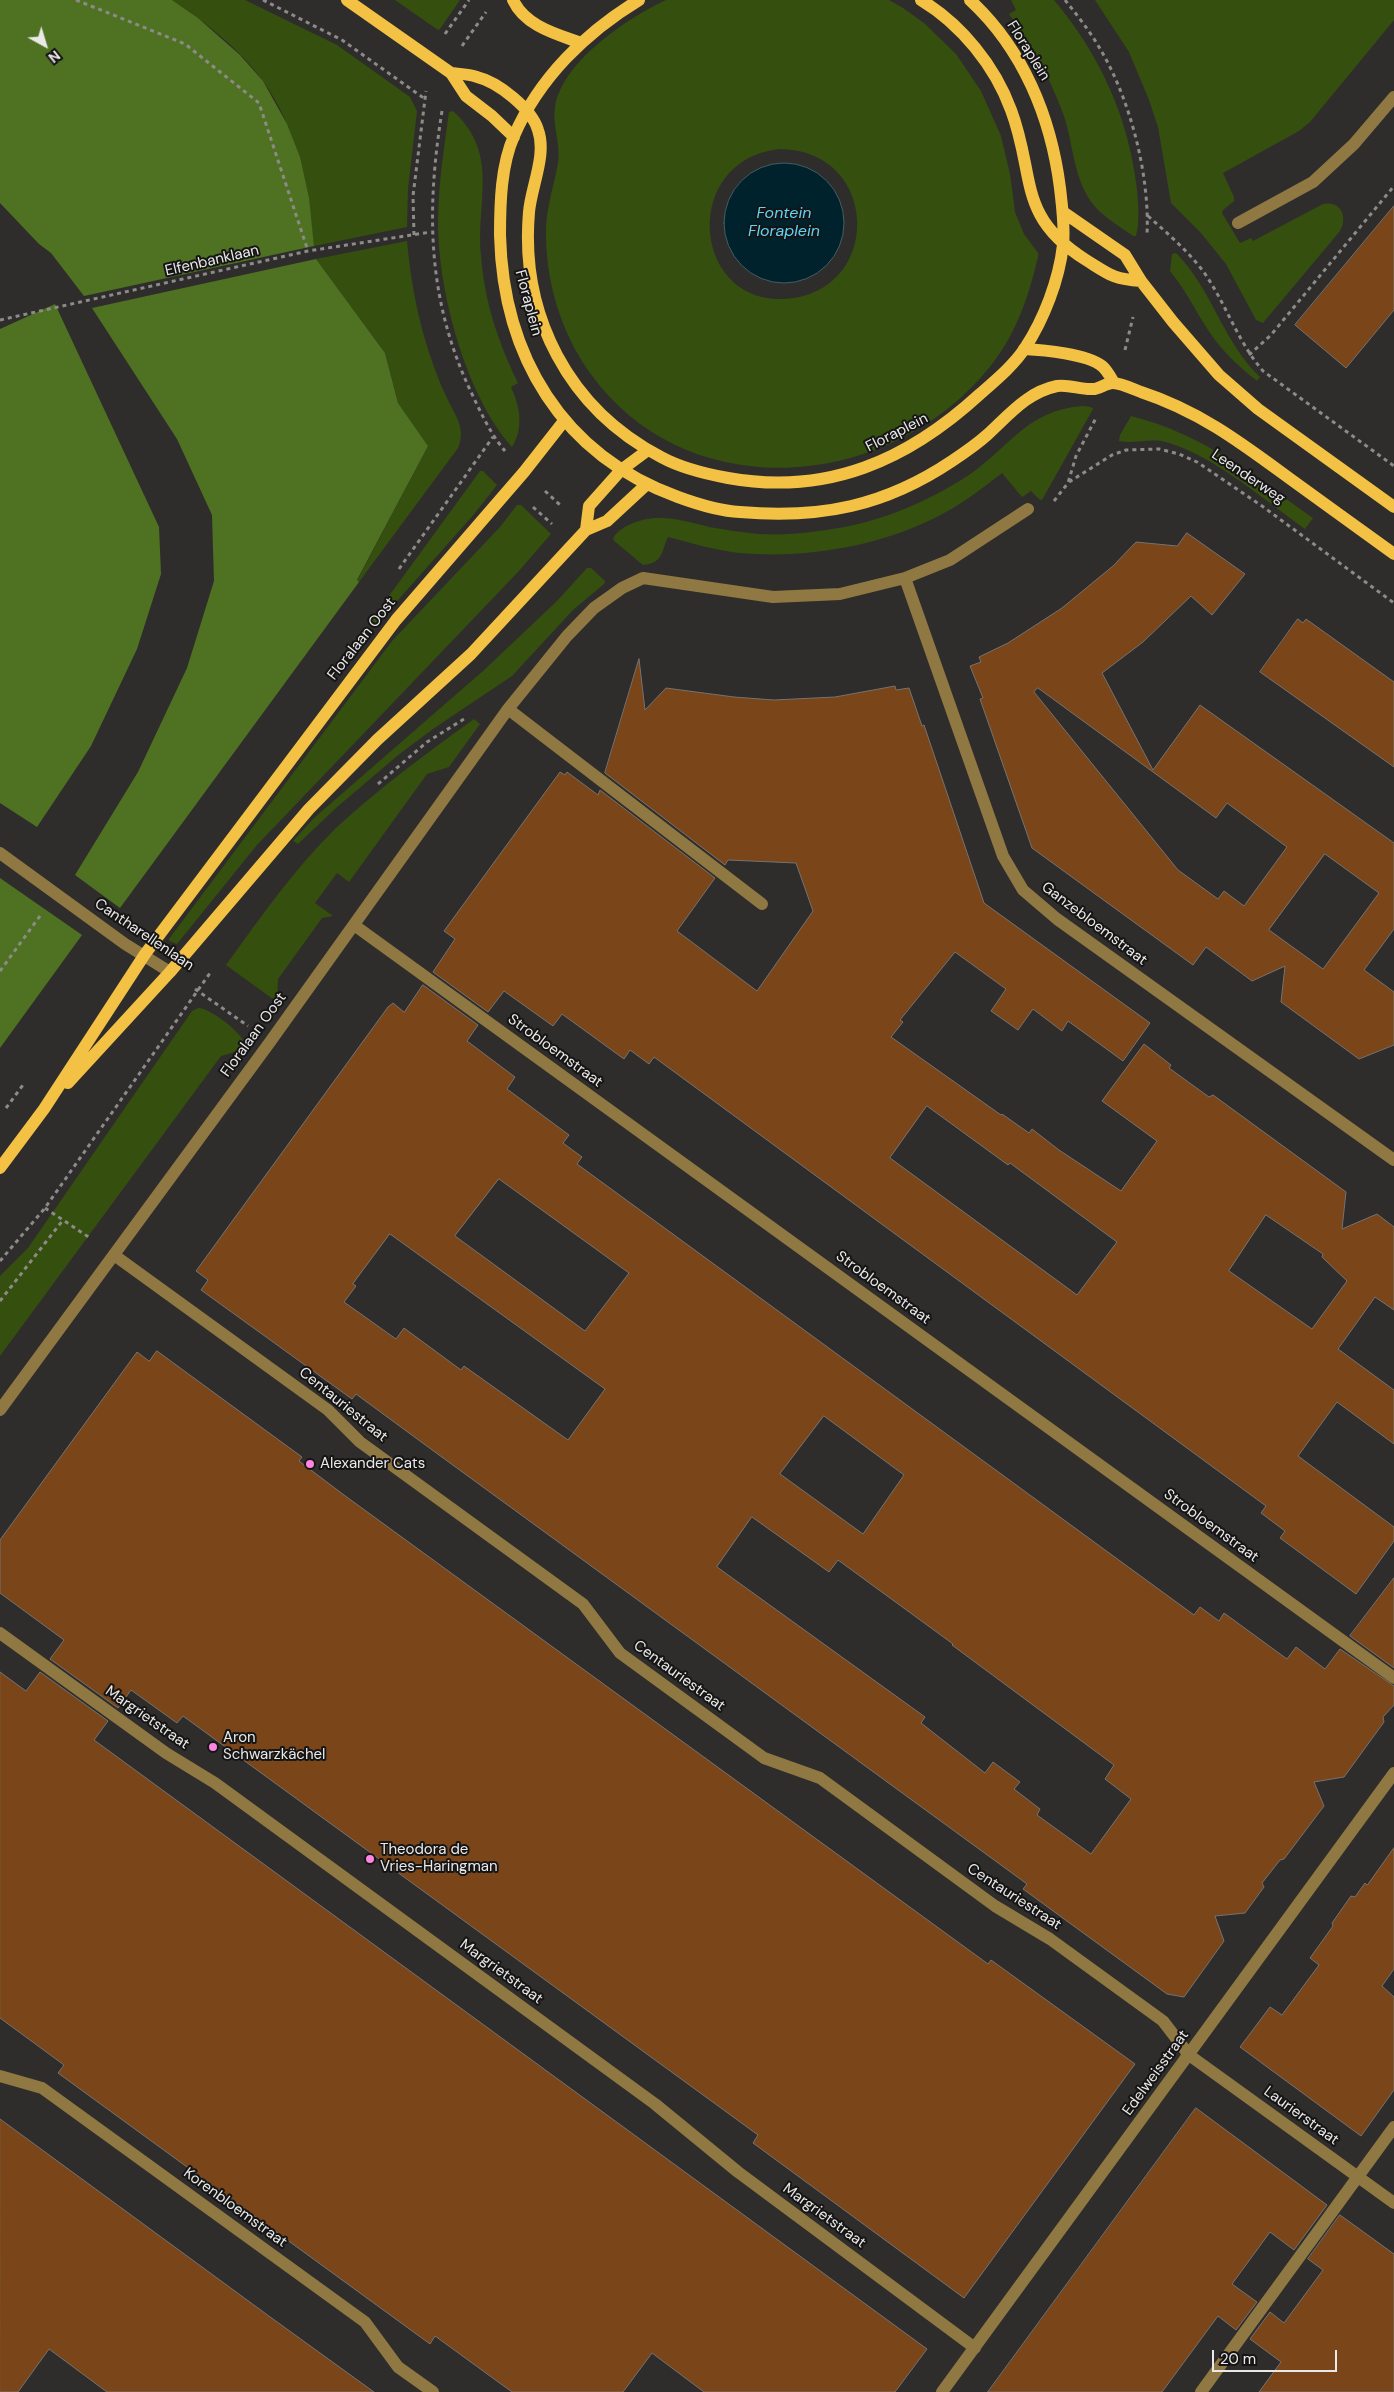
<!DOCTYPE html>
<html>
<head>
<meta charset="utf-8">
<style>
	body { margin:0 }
	#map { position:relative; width:1394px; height:2392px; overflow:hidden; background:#2f2d2b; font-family:"DM Sans",sans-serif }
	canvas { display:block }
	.north { position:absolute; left:20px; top:20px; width:50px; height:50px; -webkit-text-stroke:4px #161515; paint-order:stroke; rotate:141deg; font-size:14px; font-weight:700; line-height:20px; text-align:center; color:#eae9e8 }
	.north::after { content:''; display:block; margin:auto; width:18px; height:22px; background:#eae9e8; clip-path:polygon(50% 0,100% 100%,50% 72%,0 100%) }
	.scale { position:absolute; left:1212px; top:2350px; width:125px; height:22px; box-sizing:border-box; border:2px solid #eae9e8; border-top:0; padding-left:6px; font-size:15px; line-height:18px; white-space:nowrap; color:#eae9e8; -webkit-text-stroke:4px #161515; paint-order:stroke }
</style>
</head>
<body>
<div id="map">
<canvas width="1394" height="2392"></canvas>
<div class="north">N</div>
<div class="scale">20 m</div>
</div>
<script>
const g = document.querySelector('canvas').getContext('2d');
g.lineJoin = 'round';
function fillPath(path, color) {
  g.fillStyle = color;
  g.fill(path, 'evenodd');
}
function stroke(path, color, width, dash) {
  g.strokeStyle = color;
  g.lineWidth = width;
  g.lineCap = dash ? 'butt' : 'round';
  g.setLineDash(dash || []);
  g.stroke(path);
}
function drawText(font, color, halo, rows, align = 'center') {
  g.font = font + ' "DM Sans",sans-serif';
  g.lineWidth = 4;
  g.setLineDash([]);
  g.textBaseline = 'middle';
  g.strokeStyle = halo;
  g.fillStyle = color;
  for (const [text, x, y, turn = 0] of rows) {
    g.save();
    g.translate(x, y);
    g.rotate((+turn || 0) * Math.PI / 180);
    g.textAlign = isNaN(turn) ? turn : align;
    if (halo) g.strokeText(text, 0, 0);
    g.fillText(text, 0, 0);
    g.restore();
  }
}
fillPath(new Path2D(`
	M172,0h73l92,45 73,52 7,14 -9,78 -1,38 -93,19c-6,-57 -17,-118 -51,-165 -24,-33 -58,-59 -91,-81z
	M395,0h65l-20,29 -2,1z
	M666,0h223l14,8 21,15 32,31 25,37 20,45 9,38 5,38 9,22 14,19v4c-9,38 -21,75 -46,107 -99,127 -304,146 -402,9 -30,-42 -45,-94 -44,-145 1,-23 8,-43 12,-65 3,-19 -6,-37 -3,-56 7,-45 72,-89 111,-107zM779,149c102,0 105,145 5,150 -93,4 -103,-139 -5,-150z
	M1011,0h43c46,55 75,118 83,190 1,14 3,32 -1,46h-3c-11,-8 -24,-16 -34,-25 -28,-28 -24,-69 -38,-103 -13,-34 -31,-65 -52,-94l7,-4z
	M1095,0h299v20l-84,102 -11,9 -76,42 11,24v4l-11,9 -1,3 18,30 11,-5 2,3 70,-37c18,-4 25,13 17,27l-77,92 -7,-3 -30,-56 -25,-31 -30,-30 -13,-76 -9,-27 -20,-48z
	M453,111c47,43 23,89 28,144 3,45 17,87 37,128l-7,4c9,20 13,41 1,60 -46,-51 -74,-156 -74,-224 0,-37 6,-74 11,-111z
	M407,241c5,54 16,104 39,155 8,18 21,32 12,52l-99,134 -2,-1 71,-135 -30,-43 -13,-50 -69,-94z
	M1176,253c36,36 47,89 84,124l-3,4c-19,-15 -36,-31 -49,-51 -13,-20 -23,-41 -38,-59l2,-17z
	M1083,406l8,1 2,2 -51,91 -3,-1 -8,-8 -9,6 -20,-24c-18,14 -36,28 -56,39 -61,34 -139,47 -207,41 -24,-3 -48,-10 -71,-16 -7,15 -5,26 -25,28l-30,-25c1,-6 7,-10 12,-13 29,-16 55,-7 84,0 16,3 33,5 49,7 20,1 41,0 60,-3 55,-6 105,-26 151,-56 42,-29 58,-65 114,-69z
	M1131,416c73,18 122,60 182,102l-8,11c-40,-28 -96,-78 -144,-88 -13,-2 -29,3 -42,0l1,-6z
	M480,471h3l14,14 -22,28 -100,113 -5,-4z
	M517,505h4l30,29 -33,38 -261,273 -80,99 -8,-3v-2l223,-298 108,-114z
	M587,568h4l14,13 -1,3 -31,26 -61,66 -79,53 -36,27 -61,52 -38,36 -5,-3 21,-23 169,-147 74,-70z
	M474,719l6,5 -31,43 -22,7 -78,108 -12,-9 -22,30 18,13 -11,2 -44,61 -1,23 -51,-37c34,-47 68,-96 110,-137 43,-40 91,-75 138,-109z
	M198,1008c10,-1 44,24 46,35l-2,7 -21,6 -221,300v-80l28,-28 164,-237z`), '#354f0f');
fillPath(new Path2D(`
	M0,0h172l26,18 42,37 23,26 24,43 13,33 9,41 5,48 -230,50 -33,-43 -12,-9 -39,-41z
	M316,259l69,94 13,50 30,43 -71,134 2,2 -239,326 -45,-33 63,-103 49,-104 27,-87 -2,-66 -35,-76 -85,-131z
	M55,304l104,223 2,47 -24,75 -46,97 -54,81 -37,-24v-474z
	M0,878l82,57 -82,113z`), '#4f7222');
const water = new Path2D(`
	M724 223a60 60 0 1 1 120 0a60 60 0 1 1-120 0Z`);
fillPath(water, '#00222c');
stroke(water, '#465e64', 1);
const building = new Path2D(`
	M1394,206v104l-48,58 -51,-43z
	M1187,533l58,41 -33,41 -21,-19 -48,46 -41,31 51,97 47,-65 194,138v86l-30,41 30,22v53l-35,14 -78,-57 4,-36 -33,15 -46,-34 -13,18 -161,-117 -52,-149 3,-1 -13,-32 11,-4 -2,-5 29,-14 54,-35 51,-42 23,-24 41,4zM1038,688l178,130 11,-15 60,44 -43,59 -20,-15 -6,8 -40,-29 -144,-178zM1325,854l54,39 -56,76 -54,-39z
	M1298,619l5,4 3,-4 88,63v85l-134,-95z
	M639,659l6,51 21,-22 68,9 40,3 61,-3 60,-11 1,4 13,-2 13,38 2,-1 60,178 166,120 -27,38 -55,-40 -6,10 -29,-22 -15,21 -27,-19 15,-22 -51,-37 -55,68 3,2 -12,15 110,78 1,-1 27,19 3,-4 27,21 62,41 36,-50 -55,-40 42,-57 27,21 -2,3 40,29 4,-2 133,97 -4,37 35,-15 17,13v83l-19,-13 -37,52 56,41v54l-57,-42 -39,54 96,71v14l-38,53 -76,-56 5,-7 -24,-18 5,-7 -612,-449 -5,7 -19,-14 -6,9 -62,-45 -9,12 -49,-35 -16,21 -55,-40 22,-33 -11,-8 116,-159 5,3 2,-3 31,23 2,-5 115,88 -38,53 80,60 56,-80 -17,-48 -68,-3 -3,5 -120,-92zM927,1106l81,59 2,-2 107,79 -40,53 -187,-137zM1266,1215l57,39 -1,3 25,24 -35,48 -83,-58z
	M423,985l55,40 -11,16 48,36 -8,12 62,46 -6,8 19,14 -5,7 617,451 6,-8 19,14 5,-8 63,46 9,-12 29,22 15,-20 54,37v19l-11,12 1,5 -40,55 -30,5 10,24 -40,53 -4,1 -18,23 2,4 -19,26 -30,3 9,25 -40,56 -17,-3 -144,-105 4,-5 -603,-440 -68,-50 -4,5 -151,-109 7,-10 -12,-9 192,-264 5,-4 11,9zM499,1179l130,94 -44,58 -130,-95zM390,1234l215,155 -37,51 -104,-74 -3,4 -57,-42 -8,11 -52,-37 12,-16 -3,-2zM824,1416l80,59 -41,59 -83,-60zM752,1517l77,55 9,-12 115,84 -1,1 162,120 -9,14 26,20 -40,55 -54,-39 3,-6 -26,-20 6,-7 -27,-20 -8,11 -64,-50 4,-6 -208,-150z
	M157,1351l145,106 -3,4 45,34 162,118 482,351 3,-4 144,104 -171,234 -211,-155 5,-8 -575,-419 -6,7 -46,-33 -13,18 -68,-49 14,-19 -64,-47v-53l137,-188 12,9z
	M1394,1578v90l-44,-32z
	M0,1672l26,19 14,-19 68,49 -14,19 833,609 -32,43h-191l-52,-39 -29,39h-111l-77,-56 -5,8 -372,-271 6,-8 -64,-47z
	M1394,1848v121l-12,17 12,11v93l-33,46 -121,-89 30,-40 12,8 37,-50 -9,-7 23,-32 -1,-3 19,-27 4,1 10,-14 2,2z
	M1196,2108l131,97 -33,45 -24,-18 -38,52 25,18 -21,28 -18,-14 -56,76h-174z
	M0,2119l273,200 101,73h-267l-58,-43 -31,43h-18z
	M1340,2215l54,39v138h-135l22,-30 -31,-23 20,-27 14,11 39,-53 -15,-11z`);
fillPath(building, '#794519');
stroke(building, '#757371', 1);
stroke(new Path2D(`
	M76,0l109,44 74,59 49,148
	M263,0l79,40 83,59
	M1065,0c12,15 24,30 34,47 31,51 51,128 48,188
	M445,34l24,-34
	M462,46l24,-34
	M442,111c-16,100 -15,188 29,281 10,21 19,41 34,59
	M1148,216c19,17 39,34 55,55 23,32 34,70 60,100l131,95
	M414,235l-1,-39 13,-105
	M0,320l308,-69 123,-19
	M1125,350l8,-33
	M1249,355l22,-20 123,-149
	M1069,482l43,-27 14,-5 33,-1 20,5 18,8 65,44 132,97
	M545,491l15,14
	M1054,501l14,-18 8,-27 20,-38
	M533,507l19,17
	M399,569l94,-132
	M378,784l49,-42 37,-23
	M0,971l40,-55
	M195,989l53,37
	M6,1108l17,-23
	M45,1208l45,30
	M0,1261l45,-53 165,-235
	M0,1301l63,-81`), '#8c8b89', 3, [4, 4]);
stroke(new Path2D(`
	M1238,223l75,-41 41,-38 40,-47
	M905,578l98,278 20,34 34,29 337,241
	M508,709l254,195
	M0,853l125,91 45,28
	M354,925l1040,753
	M114,1255l214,155 32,32 223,162 37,49 144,105 56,20 175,128 55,33 113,82 26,34 205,148
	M0,1410l270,-368 238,-333 59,-73 27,-28 28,-20 21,-10 130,19 67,-3 65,-16 45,-18 78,-51
	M0,1633l166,120 49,30 440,321 83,68 237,176
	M0,2076l42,12 323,234 33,45 35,25
	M942,2392l452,-619
	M1201,2392l193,-265`), '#907842', 12);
stroke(new Path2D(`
	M347,0l104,73 15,23 26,20 22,21
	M513,0c12,26 43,34 68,43
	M639,0c-53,32 -100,78 -125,136 -13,29 -14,67 -14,99 3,121 62,220 178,262 19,7 42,14 62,15 81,7 145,-6 212,-51 12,-8 25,-17 35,-26 21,-19 40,-43 70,-49 12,-2 24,4 36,3 6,0 13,-6 20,-6 8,0 20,6 28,9 58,19 99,50 148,86 35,25 70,51 105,76
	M921,0c40,24 74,66 90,110 25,66 5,106 75,150 24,15 27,19 55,21
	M451,73c9,1 18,1 26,4 21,5 55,32 61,53 9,25 -7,57 -9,82 -9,104 40,197 132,245 20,11 45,17 67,21 100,18 180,-18 252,-84 16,-14 34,-29 45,-46 19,-29 34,-68 38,-103 2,-18 -1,-39 -3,-57 -9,-71 -37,-139 -90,-188
	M1063,212l62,43 16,26 32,41 46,53 39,34 136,98
	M1024,349c20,1 63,5 78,17 5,4 9,12 12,17
	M586,530l3,-24 32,-36 27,-20
	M68,1083l102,-111 139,-163 68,-69 94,-86 115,-124 21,-9 40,-37
	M0,1168l44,-59 101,-155 251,-334 128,-148 40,-51`), '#f3c144', 12);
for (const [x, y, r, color] of [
	[310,1464,5,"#fe85df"],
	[213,1747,5,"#fe85df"],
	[370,1859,5,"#fe85df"]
]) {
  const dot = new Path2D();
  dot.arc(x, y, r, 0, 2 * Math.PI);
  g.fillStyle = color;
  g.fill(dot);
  stroke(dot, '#161515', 2);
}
drawText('15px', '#eae9e8', '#161515', [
	["Floraplein",1028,51,58],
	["Elfenbanklaan",212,261,-13],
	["Floraplein",528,303,75],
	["Floraplein",897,433,-27],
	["Leenderweg",1248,477,34],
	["Floralaan Oost",362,639,-52],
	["Ganzebloemstraat",1094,924,37],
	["Cantharellenlaan",144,935,34],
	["Floralaan Oost",254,1035,-54],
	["Strobloemstraat",555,1051,36],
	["Strobloemstraat",883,1288,36],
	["Centauriestraat",343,1405,39],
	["Strobloemstraat",1211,1526,36],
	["Centauriestraat",679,1676,36],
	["Margrietstraat",147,1718,35],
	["Centauriestraat",1014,1897,33],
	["Margrietstraat",501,1972,36],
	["Edelweisstraat",1156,2073,-54],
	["Laurierstraat",1301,2116,36],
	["Korenbloemstraat",235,2208,36],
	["Margrietstraat",824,2216,36]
]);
drawText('15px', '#eae9e8', '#161515', [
	["Alexander Cats",320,1464],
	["Aron",223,1738],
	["Schwarzkächel",223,1755],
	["Theodora de",380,1850],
	["Vries-Haringman",380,1867]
], 'left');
drawText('italic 16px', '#5ed4f6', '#161515', [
	["Fontein",784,214],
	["Floraplein",784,232]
]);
</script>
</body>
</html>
